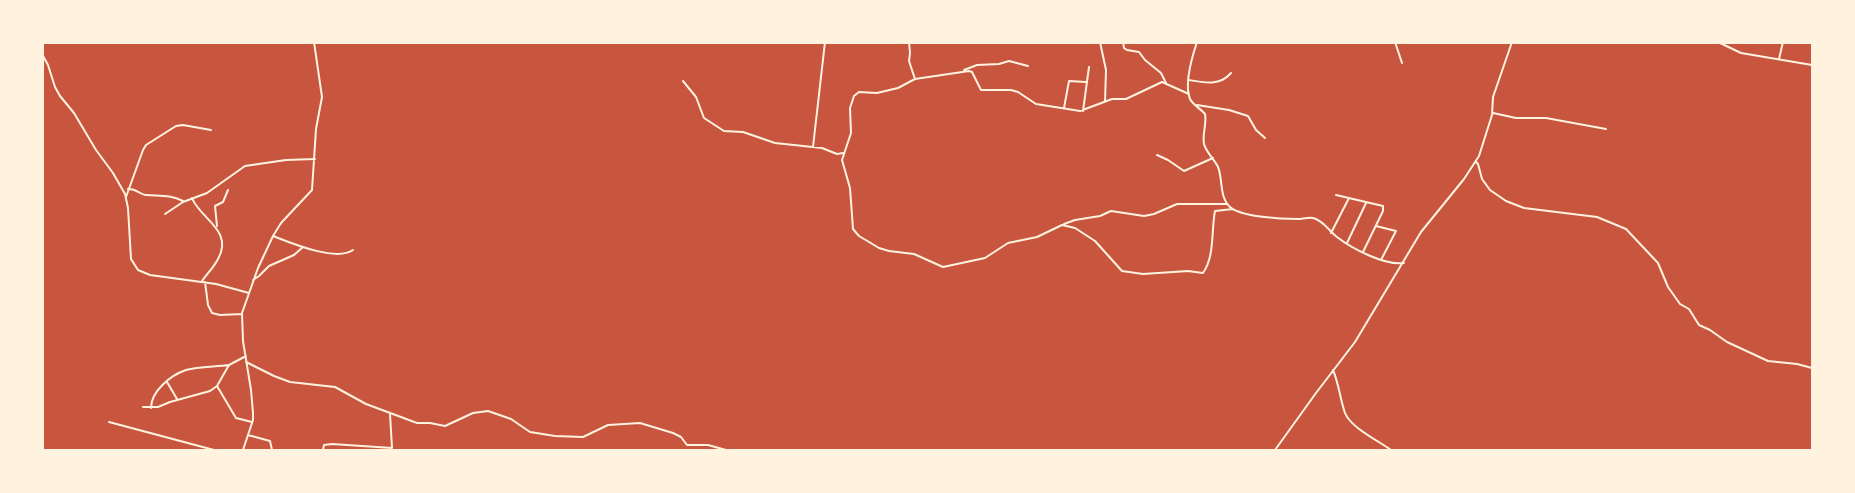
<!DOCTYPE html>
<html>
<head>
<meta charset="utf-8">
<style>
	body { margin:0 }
	#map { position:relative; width:1855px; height:493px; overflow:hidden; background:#c8553d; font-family:"Space Grotesk",sans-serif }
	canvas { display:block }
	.frame { position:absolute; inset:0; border:44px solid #fff3e0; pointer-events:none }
</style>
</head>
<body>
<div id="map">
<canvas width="1855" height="493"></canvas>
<div class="frame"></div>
</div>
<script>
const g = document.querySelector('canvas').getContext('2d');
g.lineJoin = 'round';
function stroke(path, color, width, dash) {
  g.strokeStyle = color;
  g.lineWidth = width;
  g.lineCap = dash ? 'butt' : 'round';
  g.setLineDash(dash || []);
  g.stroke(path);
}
stroke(new Path2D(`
	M909,42l1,11 -1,8 6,18
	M1100,42l6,28 -1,32
	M1123,42l1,6 3,2 12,2 6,8 16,13 5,10
	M1197,42c-5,15 -13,42 -7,57 3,6 11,10 15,15 2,10 -3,20 -1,30 2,8 10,15 14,23 5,12 1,30 12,40 11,10 52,12 68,12 4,0 10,-2 15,-1 10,2 16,13 24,19 14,11 48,29 67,26
	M1395,42l7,21
	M1718,42l23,11 71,12
	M42,54l6,11 7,22 5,9 14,17 22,37 17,23 12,21 3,14 3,51 7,11 12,5 66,9 33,9
	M1779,59l4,-17
	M964,70l13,-5 22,-1 10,-3 19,5
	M1189,80c16,3 31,6 42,-7
	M683,81l13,16 8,21 20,13 19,1 32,11 47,5 15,6 6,-1
	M1189,94l-27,-12 -36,17h-14l-32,12 -44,-7 -18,-12 -7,-2h-30l-9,-18 -3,-1 -54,8 -17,9 -21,5 -18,-1 -5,4 -4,12 1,25 -9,27 8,28 3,41 6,7 20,12 10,3 25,3 29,13 42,-9 23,-15 29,-6 25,-12 13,3 20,13 27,30 21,3 45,-3 15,2c12,-17 8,-42 12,-62l18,-2
	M1197,105l32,5 19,6 8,14 9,8
	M1064,108l5,-27 17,1
	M1083,111l6,-44
	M1493,113l23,5h30l60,11
	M813,147l12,-105
	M1157,155l11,5 16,11 29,-13
	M1476,162l2,2 4,15 8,11 16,11 18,7 73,9 29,12 32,34 10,24 12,17 9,5 10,16 11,5 17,12 41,19 29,3 15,4
	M128,189c8,-1 12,6 19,6 14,1 24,0 36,6
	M1336,195l47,11v5l-20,41
	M126,197l17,-47 3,-5 30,-19 7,-1 28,5
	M192,198c8,21 42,32 26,61 -4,8 -11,15 -16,22
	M165,214l18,-12 24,-9 38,-27 41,-6 29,-1
	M1064,224l11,-4 25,-4 11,-5 33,5 10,-2 23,-10h49
	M217,226l-2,-20 8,-4 5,-12
	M1376,226l20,5 -15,29
	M1331,233l18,-35
	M273,236c18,7 63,26 80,14
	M1347,243l19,-40
	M253,280l6,-4 10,-10 25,-11 9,-8
	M205,282l3,23 4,8 8,2 22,-1
	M246,362l28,14 16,6 45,5 31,17 51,19h13l15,3 28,-13 15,-2 23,8 19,13 25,4 28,1 25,-12 32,-2 33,10 8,4 6,8h21l18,5
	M1333,370c6,14 7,29 12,43 6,15 34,28 46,37
	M167,382l10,17
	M217,386l19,32 16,4
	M143,407h15l12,-5 40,-11 7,-5 12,-21 17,-9
	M151,408c0,-17 20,-33 35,-38 13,-4 30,-3 43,-5
	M109,422l105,28
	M248,435l22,6 2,9
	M243,450l10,-30v-7l-2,-23 -8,-49 -1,-28 16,-45 15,-32 8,-13 31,-33 4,-61 6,-32 -8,-55
	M323,450l1,-5 8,-1 60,4 -2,-34
	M1275,450l41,-57 39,-51 66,-110 43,-53 15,-23 13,-41 1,-18 19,-55`), '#fff3e0', 2);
</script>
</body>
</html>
